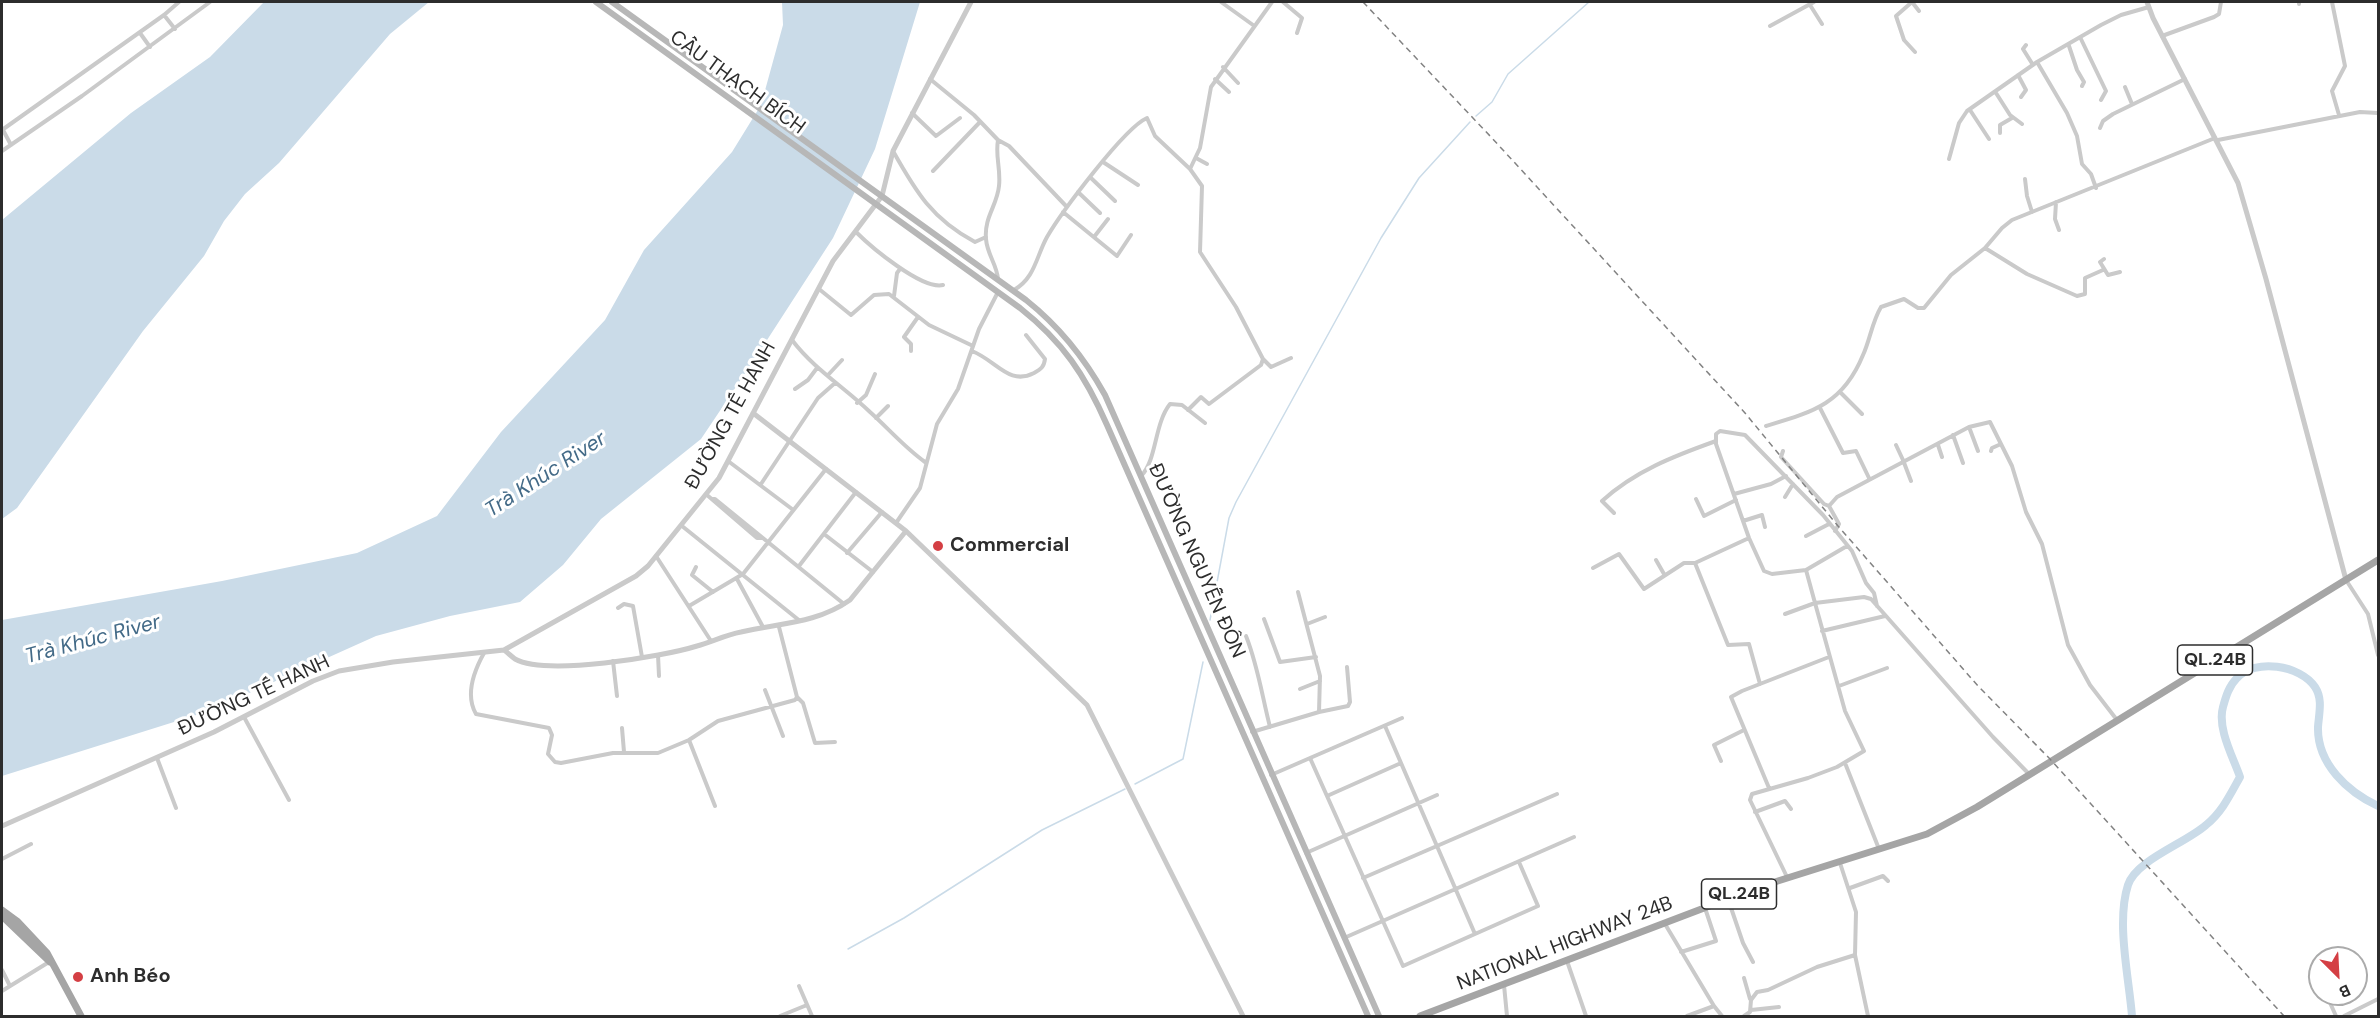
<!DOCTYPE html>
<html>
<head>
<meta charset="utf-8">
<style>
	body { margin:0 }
	#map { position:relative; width:2380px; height:1018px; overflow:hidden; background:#fff; font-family:"DM Sans",sans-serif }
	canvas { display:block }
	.frame { position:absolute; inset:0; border:3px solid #2d2d2d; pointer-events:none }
	.north { position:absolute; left:2308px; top:946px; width:60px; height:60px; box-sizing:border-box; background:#fff; border:2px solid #ababab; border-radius:50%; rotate:156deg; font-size:16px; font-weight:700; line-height:24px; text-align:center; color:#2d2d2d }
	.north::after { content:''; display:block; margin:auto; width:21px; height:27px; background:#d43f44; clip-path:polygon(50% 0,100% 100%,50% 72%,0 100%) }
</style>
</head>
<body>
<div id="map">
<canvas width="2380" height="1018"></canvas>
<div class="frame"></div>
<div class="north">B</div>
</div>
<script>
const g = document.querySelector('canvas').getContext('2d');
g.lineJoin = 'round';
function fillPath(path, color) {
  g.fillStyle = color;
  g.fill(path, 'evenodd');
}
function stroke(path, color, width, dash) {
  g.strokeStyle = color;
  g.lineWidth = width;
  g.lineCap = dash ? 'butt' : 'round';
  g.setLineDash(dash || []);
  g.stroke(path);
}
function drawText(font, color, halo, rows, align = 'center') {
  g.font = font + ' "DM Sans",sans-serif';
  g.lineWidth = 6;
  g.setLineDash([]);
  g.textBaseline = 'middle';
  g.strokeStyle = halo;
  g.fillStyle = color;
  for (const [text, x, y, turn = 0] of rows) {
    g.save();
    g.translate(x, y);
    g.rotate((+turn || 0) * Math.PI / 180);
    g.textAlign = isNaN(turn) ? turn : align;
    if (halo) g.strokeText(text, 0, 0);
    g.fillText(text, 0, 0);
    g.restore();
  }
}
fillPath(new Path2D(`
	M264,2h165l-39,32 -111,129 -34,31 -21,27 -20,35 -61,75 -126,177 -15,11v-299l129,-107 79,-56z
	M782,2h138l-45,147 -42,89 -75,116 -57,85 -100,80 -38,46 -43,37 -70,14 -74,20 -167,75 -207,65v-156l220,-39 135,-28 80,-37 64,-84 104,-112 39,-70 88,-98 29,-47 22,-80z`), '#cadbe8');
stroke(new Path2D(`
	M1476,116l16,-14 16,-28 81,-72
	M1210,620l19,-102 7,-16 145,-264 38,-60 51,-56
	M1135,784l48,-25 20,-97
	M848,949l56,-31 138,-88 83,-41`), '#cadbe8', 1.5);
stroke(new Path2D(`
	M2132,1016c-3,-38 -16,-94 -4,-131 8,-25 58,-42 78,-60 16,-13 24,-30 34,-48 -7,-20 -23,-49 -17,-70 3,-11 6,-21 14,-29 18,-20 63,-13 78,9 8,12 4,26 3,40 -1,37 30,65 60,79`), '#cadbe8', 8);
stroke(new Path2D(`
	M1221,2l32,23
	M1283,2l19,16 -5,15
	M1912,2l-16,14 8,24 11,12
	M1912,2l7,9
	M2299,2v2
	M2332,2l13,64 -13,25 7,24
	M1810,5l12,19
	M164,15l11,14
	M1770,26l44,-24
	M140,33l10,14
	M2162,36l52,-19 5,-3 2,-12
	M2080,37l26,54 -5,9
	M2026,45l-3,4 10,16
	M2069,46l8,24 7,12 -2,4
	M2037,62l30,51 10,23 5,28 9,10 5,14
	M1223,67l15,16
	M2018,75l8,15 -5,7
	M930,79l44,36 24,25 11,6 57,60
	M1215,79l14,13
	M2125,87l7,17
	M1996,93l14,22 12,9
	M1970,110l19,29
	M912,113l24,23 24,-18
	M2100,128l3,-7 10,-7 72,-35
	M2,130l162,-115 15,-13
	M3,130l8,15
	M2000,133v-8l12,-7
	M998,140c-3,16 3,29 1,46 -2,20 -15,31 -13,53 1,15 11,26 12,40
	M2218,140l142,-28 18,1
	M2,151l80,-55 128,-94
	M893,151c23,41 39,68 82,91l11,-5
	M1196,158l11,6
	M1949,159l10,-36 8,-12 70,-49 64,-37 20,-10 28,-8
	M1103,162l35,23
	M1190,169l10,-21 11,-61 61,-85
	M933,171l47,-49
	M1091,178l24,23
	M2025,179l2,17 5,16
	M1078,192l22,21
	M2056,202l-1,17 4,11
	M1063,212l54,44 14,-21
	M856,232c15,15 66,58 87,53
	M1094,237l14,-18
	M1985,248l42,26 50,22 8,-2v-16l18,-8
	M2104,259l-4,3 8,13 12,-3
	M819,289l32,26 23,-20 15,-1 40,31 44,21
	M1014,290c21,-12 22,-33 33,-53 14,-24 77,-109 100,-119l8,18 35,33 12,17 -2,66 36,55 27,52 8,8 20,-9
	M894,296l3,-23 3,-4
	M792,340c22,29 52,47 78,72 19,17 34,35 55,50
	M911,351v-7l-7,-7 14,-20
	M972,351c25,10 37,35 62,22 7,-4 10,-6 11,-14l-19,-24
	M828,375l14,-15
	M795,389l13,-9 9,-12
	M1841,393l21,21
	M857,403l9,-8 9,-21
	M1820,408l23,45 13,-2 13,27
	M1188,410l13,-13 8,7 52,-39 2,-6
	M876,418l12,-12
	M1766,426c47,-14 77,-22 97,-71 7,-15 9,-33 18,-48l23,-8 14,9h6l27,-33 34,-27 17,-20 10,-8 203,-82
	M1969,427l9,24
	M1953,435l10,28
	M1896,445l7,15
	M1938,445l4,12
	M1783,451l-2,6 43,47 5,2
	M1991,451l1,-3 9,-4
	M1903,460l8,21
	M728,461l64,48
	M1141,476c16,-16 13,-52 29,-72l12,1 23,18
	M761,484l57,-86 17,-15
	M1734,494l37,-10 15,-8
	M707,495l50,43h5
	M1785,497l8,-13
	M712,499h3l129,105
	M1696,499l8,17 32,-16
	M1614,513l-12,-12c33,-30 72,-45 114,-60
	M1743,521l19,-6 3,12
	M896,523l24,-35 17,-64 21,-35 21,-60 19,-37
	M682,526l118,95
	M1835,531l4,-7 -10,-18 8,-9 132,-70 21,-5 22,44 14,46 16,32 26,101 22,40 27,35
	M824,534l49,38
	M1806,536l23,-12
	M847,553l35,-41
	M656,556l55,85
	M1656,560l8,14
	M1695,563l33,82 21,-1 11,40
	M799,566l57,-74
	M696,567l-4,8 21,17
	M1593,568l26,-14 25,35 40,-26h11l54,-25
	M1806,570l41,-24
	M737,579l26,48
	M2346,580l22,34 10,41
	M1298,592l22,84 -1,36
	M689,606l54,-32 83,-105
	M1877,606l-3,-13 -8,-10 -14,-32 -29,-36 -78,-80 -25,-4 -4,3v10l33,94 15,33 8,3 34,-4 9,33 49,-6 7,2 122,138 35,36
	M618,608l6,-4 9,2 9,51
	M1785,614l30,-11 30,108 19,40 -27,16 -29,11 -56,16 -2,6 37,77
	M1264,619l16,43 36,-5
	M1307,624l18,-7
	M1822,631l63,-15
	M1246,636c12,30 16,60 24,91
	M484,653c-10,18 -19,42 -8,61l73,14 3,7 -4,19 7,8 6,1 52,-10h45l31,-13 29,-19 77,-21 2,-3 -18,-70
	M658,655l1,21
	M613,661l4,35
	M1839,686l48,-18
	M1300,689l20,-8
	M765,690l18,46
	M797,697l6,6 12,40 20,-1
	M244,717l45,83
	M1385,726l90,208
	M622,728l2,24
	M1252,732l67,-20 29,-6 2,-4 -3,-35
	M689,740l26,66
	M157,758l19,50
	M1310,758l93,208 135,-60 -19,-44
	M1721,761l-7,-16 30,-15
	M1845,763l34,86
	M1271,775l131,-57
	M1769,788l-38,-91 11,-6 87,-34
	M1327,796l74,-33
	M1755,812l30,-11 6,8
	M1306,853l131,-58
	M2,859l29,-15
	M1840,863l16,49 -1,43 13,61
	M1363,878l194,-84
	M1850,888l33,-12 5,5
	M1728,899l15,44 10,19
	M1665,924l49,82
	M1344,938l230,-101
	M1681,952l35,-11 -11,-33
	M1567,961l19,55
	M2,970l8,16
	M1744,978l6,21
	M1504,985l3,31
	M799,986l13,30
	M2,991l47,-29
	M2326,994l10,22
	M1751,1010l28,-3
	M780,1016l27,-11
	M1687,1016l27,-10 8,10
	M1744,1016l6,-4 1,-12 6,-8 11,-2 49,-23 38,-12
	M2344,1016l34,-17`), '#cacaca', 4);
stroke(new Path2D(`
	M2147,2l6,16 85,165 28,96 80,301
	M753,413l153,118 181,174 156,311
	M504,650c4,3 7,6 11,9 31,17 147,-2 182,-13 15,-4 28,-11 44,-14 37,-9 75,-8 109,-32l56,-69
	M2,826l212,-94 99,-51 26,-10 54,-9 111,-12 132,-74 12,-10 71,-88 114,-217 49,-65 11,-45 78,-149`), '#cacaca', 5);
stroke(new Path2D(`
	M596,2l424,306c43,34 65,67 87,117l261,591
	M612,2l414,298c34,27 58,57 79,95l274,621`), '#b7b7b7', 6);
stroke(new Path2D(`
	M2,910l15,11 30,32 34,63
	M2,916l48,46
	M1420,1016l342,-130 165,-52 50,-27 401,-247`), '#a5a5a5', 7);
stroke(new Path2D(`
	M1363,2l128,135 254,276 93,113 140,160 72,73 234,257`), '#828282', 1.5, [6, 4.5]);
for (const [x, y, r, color] of [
	[938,546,6,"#d43f44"],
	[78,977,6,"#d43f44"]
]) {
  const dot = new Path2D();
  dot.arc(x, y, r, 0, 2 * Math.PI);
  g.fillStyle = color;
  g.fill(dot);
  stroke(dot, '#fff', 2);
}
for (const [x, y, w] of [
	[2215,660,75],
	[1739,894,75]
]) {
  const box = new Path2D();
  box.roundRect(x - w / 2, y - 15, w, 30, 4.5);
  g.fillStyle = '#fff';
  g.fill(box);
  stroke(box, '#2d2d2d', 1.5);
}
drawText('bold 18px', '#2d2d2d', null, [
	["QL.24B",2215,660],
	["QL.24B",1739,894]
]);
drawText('20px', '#2d2d2d', '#fff', [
	["CẦU THẠCH BÍCH",737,83,36],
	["ĐƯỜNG TẾ HANH",731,416,-61],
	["ĐƯỜNG NGUYỄN ĐÔN",1196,561,66],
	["ĐƯỜNG TẾ HANH",254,696,-25],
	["NATIONAL HIGHWAY 24B",1565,944,-21]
]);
drawText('bold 20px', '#2d2d2d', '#fff', [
	["Commercial",950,546],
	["Anh Béo",90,977]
], 'left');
drawText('italic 21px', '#436a87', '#fff', [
	["Trà Khúc River",546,475,-33],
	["Trà Khúc River",93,640,-15]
]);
</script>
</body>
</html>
